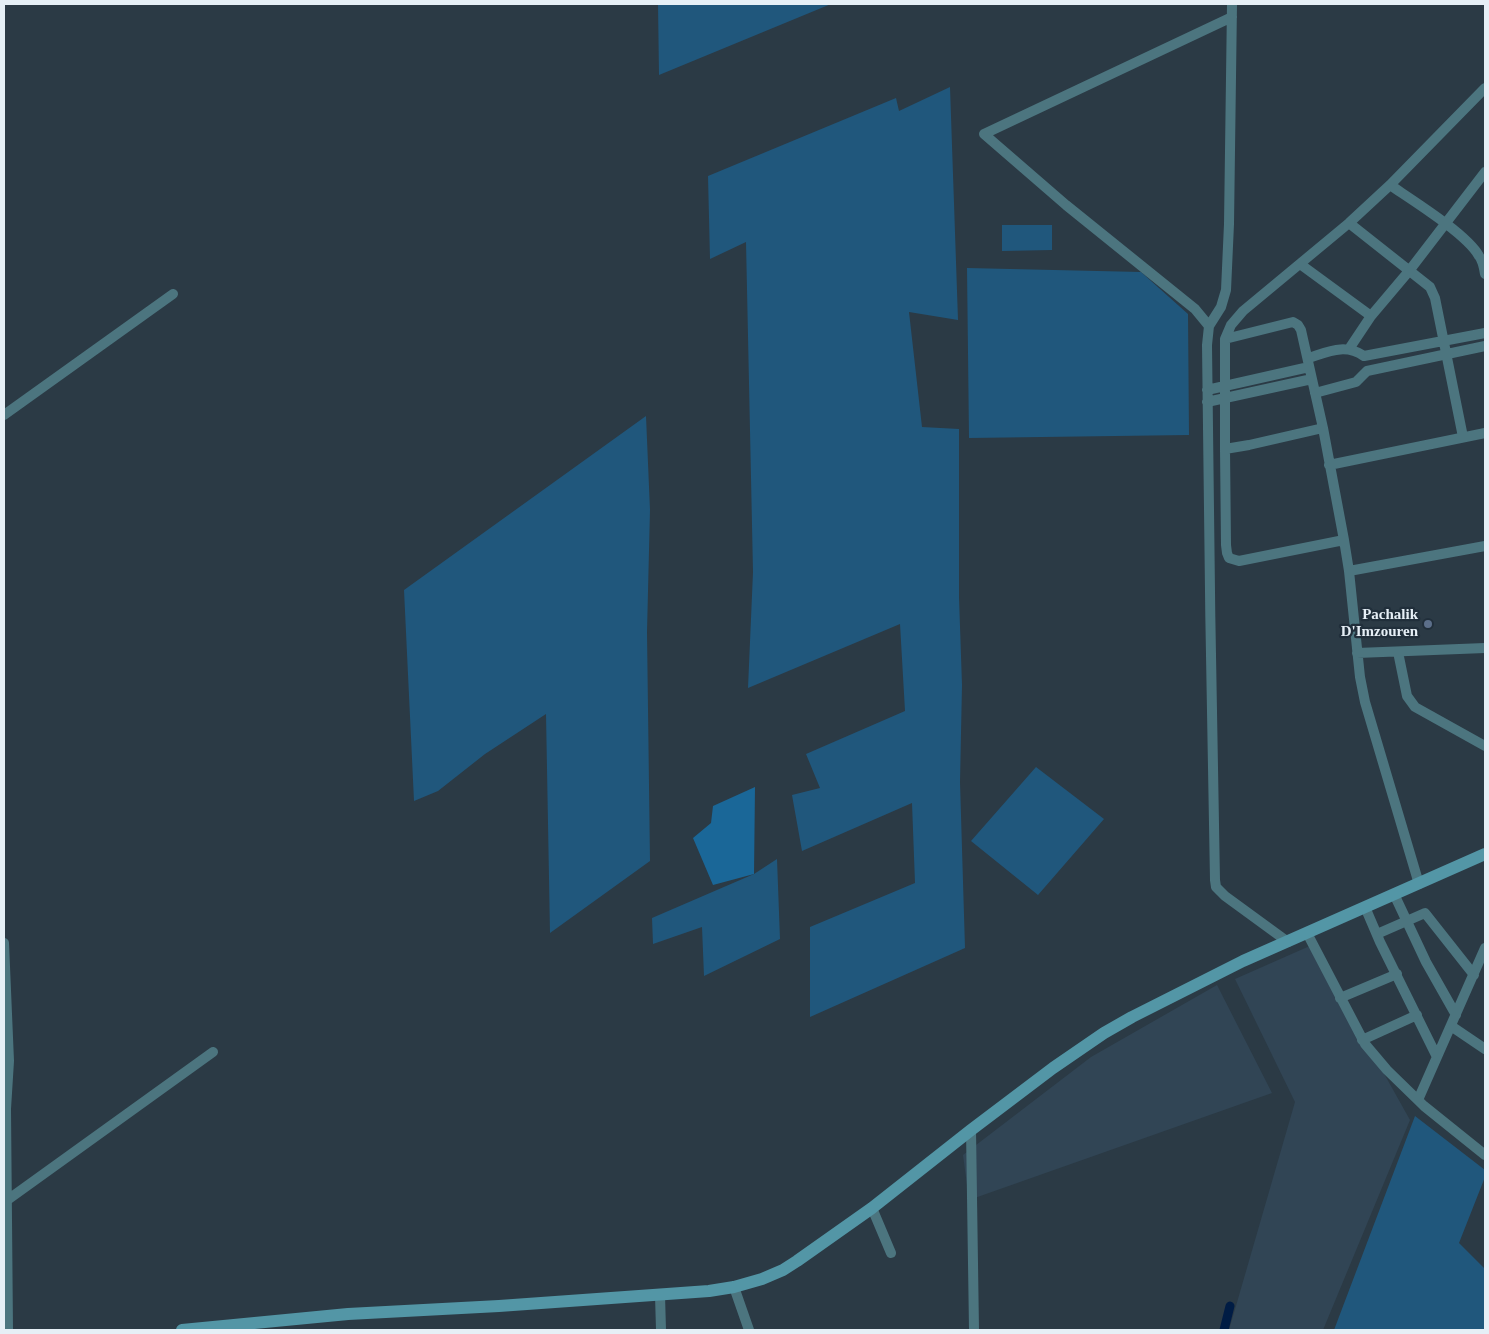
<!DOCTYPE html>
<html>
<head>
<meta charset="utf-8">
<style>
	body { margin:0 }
	#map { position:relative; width:1489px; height:1334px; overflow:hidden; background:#2b3a45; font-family:"Times New Roman",serif }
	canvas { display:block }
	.frame { position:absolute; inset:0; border:5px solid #e6eff6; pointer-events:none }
</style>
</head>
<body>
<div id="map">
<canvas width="1489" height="1334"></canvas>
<div class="frame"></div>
</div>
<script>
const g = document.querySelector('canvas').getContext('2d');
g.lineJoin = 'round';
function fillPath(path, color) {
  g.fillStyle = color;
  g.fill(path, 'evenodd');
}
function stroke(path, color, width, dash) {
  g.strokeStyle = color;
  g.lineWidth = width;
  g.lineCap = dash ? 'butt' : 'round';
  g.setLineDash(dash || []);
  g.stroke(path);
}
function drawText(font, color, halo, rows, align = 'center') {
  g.font = font + ' "Times New Roman",serif';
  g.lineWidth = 4.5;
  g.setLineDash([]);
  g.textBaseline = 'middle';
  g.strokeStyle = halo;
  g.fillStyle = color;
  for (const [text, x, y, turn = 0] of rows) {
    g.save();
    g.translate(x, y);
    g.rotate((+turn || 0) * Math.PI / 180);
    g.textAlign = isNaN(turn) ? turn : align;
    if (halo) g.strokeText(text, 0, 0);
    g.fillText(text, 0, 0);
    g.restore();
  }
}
fillPath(new Path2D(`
	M1312,945l98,175 -87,210h-94l66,-228 -60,-123z
	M1217,985l55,108 -303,107 -6,-45 128,-98z`), '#314555');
fillPath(new Path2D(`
	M658,4h173l-172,71z
	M950,87l8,233 -49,-8 13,115 37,2v168l3,88 -2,97 5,166 -155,69v-90l105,-44 -3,-80 -110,48 -10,-56 28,-7 -14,-34 99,-43 -5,-87 -152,64 5,-116 -7,-330 -36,17 -2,-83 188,-78 3,13z
	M1002,225h50v25l-50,1z
	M967,268l174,4 47,42 1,121 -220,3z
	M646,416l4,94 -3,122 3,229 -100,72 -4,-219 -61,40 -47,37 -24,10 -10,-211z
	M1036,767l68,52 -66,76 -67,-54z
	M777,859l3,80 -76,37 -2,-49 -49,17 -1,-26 102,-44z
	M1415,1116l70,54v7l-26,66 26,26v61h-151z`), '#20577c');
fillPath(new Path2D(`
	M755,787l-1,87 -41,11 -20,-47 18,-15 2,-17z`), '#1a6798');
stroke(new Path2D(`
	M1224,1330l6,-24`), '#001c44', 9);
stroke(new Path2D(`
	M1232,4l-3,220 -3,66 -5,17 -12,19 -2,19c1,178 5,357 8,535l1,7 9,9 63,46
	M1390,185c22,15 77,49 89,71 4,5 5,12 6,18
	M1349,223l81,64 5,11 28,139
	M1300,264l71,52
	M1209,326l-14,-17 -129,-104 -82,-71 248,-117
	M1225,339l68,-17 5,3 3,5 22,98 21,112 5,31 11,106 5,25 54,182
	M1349,349l22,-33 38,-45 76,-99
	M1308,358c20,-6 37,-15 56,-2l121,-23
	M1207,390l102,-23
	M1315,393l41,-11 11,-11 118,-25
	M1207,402l105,-23
	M4,415l169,-121
	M1323,428l-74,17 -24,4v-110l6,-14 12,-14 106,-88 41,-38 95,-97
	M1225,449l1,96 1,8 2,5 10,3 105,-21
	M1329,465l156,-32
	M1349,571l136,-25
	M1398,652l9,44 8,11 70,39
	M1357,653l128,-5
	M1394,894l32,68 30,53
	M1365,907l15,35 57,115
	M1307,933l58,111 22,26 37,36 61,49
	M1377,934l48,-21 49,62
	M4,943l5,118 -3,48 2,221
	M1340,998l57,-24
	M1451,1026l34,23
	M1362,1040l55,-25
	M1418,1100l67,-152
	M971,1130l3,200
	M6,1201l207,-149
	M872,1208l19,45
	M734,1287l15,43
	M660,1295l1,35`), '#4c757f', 10);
stroke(new Path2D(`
	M182,1330l166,-16 151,-8 210,-15 25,-4 28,-8 21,-9 14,-9 75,-53 99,-78 82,-62 51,-35 28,-16 111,-56 242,-107`), '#5396a6', 12);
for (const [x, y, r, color] of [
	[1428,624,5,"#5c6f8a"]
]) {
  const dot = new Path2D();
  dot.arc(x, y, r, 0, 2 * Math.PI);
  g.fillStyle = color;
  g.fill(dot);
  stroke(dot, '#212f3b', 2);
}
drawText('bold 15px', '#e6eff6', '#212f3b', [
	["Pachalik",1418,615],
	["D'Imzouren",1418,632]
], 'right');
</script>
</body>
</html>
